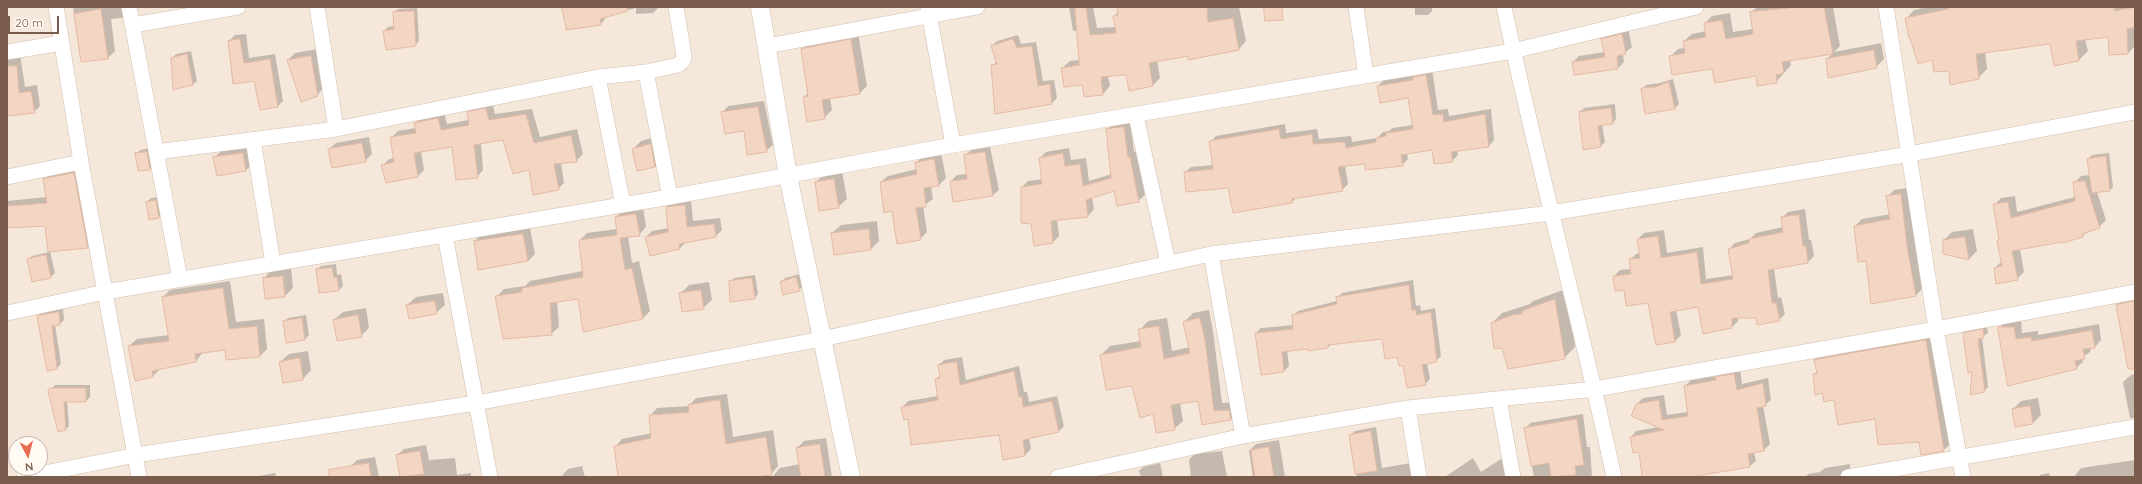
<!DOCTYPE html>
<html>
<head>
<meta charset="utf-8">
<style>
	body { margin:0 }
	#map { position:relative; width:2142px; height:484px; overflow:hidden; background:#fdf6ec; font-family:Quicksand,sans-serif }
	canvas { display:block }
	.frame { position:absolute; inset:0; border:8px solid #7a5c4d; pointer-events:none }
	.north { position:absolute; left:8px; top:436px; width:40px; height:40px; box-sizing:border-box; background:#fffaf3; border:1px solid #cabbb1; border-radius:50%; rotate:173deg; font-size:11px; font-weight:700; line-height:16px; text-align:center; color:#7a5c4d }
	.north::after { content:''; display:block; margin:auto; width:14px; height:18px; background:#e76f51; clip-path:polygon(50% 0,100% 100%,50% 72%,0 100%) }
	.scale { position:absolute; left:8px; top:16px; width:51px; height:18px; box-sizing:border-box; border:2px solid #7a5c4d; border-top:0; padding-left:5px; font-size:12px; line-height:14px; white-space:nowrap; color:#7a5c4d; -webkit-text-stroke:3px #fffaf3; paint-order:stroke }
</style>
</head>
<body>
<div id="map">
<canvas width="2142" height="484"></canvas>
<div class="frame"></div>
<div class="north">N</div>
<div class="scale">20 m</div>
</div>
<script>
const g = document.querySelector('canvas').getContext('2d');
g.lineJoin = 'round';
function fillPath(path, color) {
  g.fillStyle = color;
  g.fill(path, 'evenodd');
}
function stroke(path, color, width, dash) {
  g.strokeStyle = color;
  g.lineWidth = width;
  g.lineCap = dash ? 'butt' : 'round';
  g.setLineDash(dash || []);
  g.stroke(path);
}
fillPath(new Path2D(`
	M7,7h2128v470h-2128zM16,444h24v24h-24z`), '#f5e8da');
fillPath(new Path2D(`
	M73,7h56v3l-7,8 -11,1 4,32 -7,7 -26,3z
	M563,7h96l-6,6 -17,1v-6l-29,8 -6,8z
	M1069,7h24l4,21 19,-1 -2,-11 5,-5 -1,-4h121l7,34 -7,8 -82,11 3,18 -7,7 -26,-11 -19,2 2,10 -7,8 -20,-11 -21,-15 8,-7 9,-1 -1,-30 -5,1z
	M1415,7h17v4l-4,4h-13z
	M1757,7h76l7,39 -6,6 47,-9 3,16 -8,8 -49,-8 6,-6 -43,7 1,5 -15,17 -20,-7 -43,-8 -43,-10 8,-8 8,-1 -2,-7 8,-7 14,-3 -1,-8 7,-7 18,-3 3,19 20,-3 -2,-16z
	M1928,7h207v39l-7,7 -19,-17 -24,3 3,12 -9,9 -24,4 -4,-21 -66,8 2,18 -9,9 -28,-8 -17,-11 -27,-40 8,-9z
	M417,8l2,33 -4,4 -31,-14 4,-4 7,-1 -1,-14 4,-3z
	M1628,28l4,19 -9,7 1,8 -6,6 -43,6 -2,-12 6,-6 26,-4 -3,-13 6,-6z
	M858,33l9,53 -7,7 -30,5 2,12 -8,8 -20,-21 5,-5 -7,-43 7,-7z
	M246,34l3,24 26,-4 8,47 -5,5 -23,-26 -26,-39 6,-6z
	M1018,35l3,9 15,-2 7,39 11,-1 3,18 -5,5 -56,10 -4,-47 5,-5 -5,-15 5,-5z
	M318,49l7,38 -8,8 -29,-35 7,-7z
	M191,51l6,30 -4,3 -19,4 -2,-30 4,-4z
	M7,52l13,2 5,33 12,-2 3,21 -6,6 -27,3z
	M1432,69l6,41 10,-1 1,7 42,-7 3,31 -5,6 -32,4 1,5 -6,6 -19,-12 -26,4 1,6 -6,6 -37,-2 -20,2 3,19 -6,6 -46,8 -4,4 -63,-16 -44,-14 6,-5 22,-2 -3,-23 6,-6 69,-12 1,9 31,-4 2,10 32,-3 1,6 25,-4 6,-6 6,-1 4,-3 20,-3 -4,-28 -31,-11 6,-6 32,-5 4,-4z
	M1673,79l6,25 -4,4 -29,5 -4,-24 4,-4 14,-2z
	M764,101l9,44 -7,6 -21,-21 -23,-17 6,-7z
	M492,103l3,11 37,-5 8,28 37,-8 6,25 -7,7 -15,1 3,21 -6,6 -28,-21 -26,-29 -23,4 2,27 -6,7 -24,-31 -32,5 3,19 -6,6 -31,6 -4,-17 6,-6 6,-1 -3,-21 6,-6 18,-3 -1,-5 6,-6 23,-5 3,12 22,-4 -1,-7 6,-7z
	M1615,104l1,15 -3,4 -11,1 3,18 -4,4 -21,-34 4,-4z
	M1130,121l4,31 2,-1 9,44 -7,6 -23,-11 -23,7 2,12 -6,7 -31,4 2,16 -6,6 -21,-19 -10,-36 6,-6 15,-2 -3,-21 6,-6 23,-4 2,12 15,-2 3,23 23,-7 -5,-44 7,-7z
	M659,136l4,22 -8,9 -22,-18 8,-8z
	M369,137l3,17 -7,7 -36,-12 7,-6z
	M251,146l3,16 -8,8 -28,5 -4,-17 8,-8z
	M990,147l9,43 -6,5 -42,-14 6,-6 11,-1 -3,-18 6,-6z
	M151,148l3,17 -4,4 -11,1 -2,-16 3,-4z
	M941,153l5,25 -7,7 -8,1 2,13 -10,7 4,26 -7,7 -27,-29 -12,-28 7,-6 29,-7 -1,-6 7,-7z
	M2109,153l4,34 -4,4 -12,1 9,28 -7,7 -11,4 -6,5 -62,13 4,23 -7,7 -22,-11 7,-7 -8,-56 7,-7 14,-2 2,16 58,-15 -1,-14 7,-7 9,-1 -2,-16 4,-4z
	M81,166l13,74 -7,7 -37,4 5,22 -4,4 -18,4 -5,-21 4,-4 17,-4 -3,-27 -39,2v-26l40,-4 -2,-18 7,-7z
	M842,171l5,28 -9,8 -22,-25 8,-8z
	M1907,188l16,100 -7,7 -44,8 -5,-43 -12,-34 7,-7 29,-5 -3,-17 6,-7z
	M160,197l3,16 -4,4 -9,2 -3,-17 4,-4z
	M691,200l2,21 27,-3 2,12 -6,6 -30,6 -6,6 -34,-11 6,-6 17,-3 -2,-21 6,-6z
	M643,207l3,20 -7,8 -11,1 4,27 7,-2 11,50 -7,7 -59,13 -5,-34 -22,4 2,26 -8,7 -54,-38 7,-7 21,-3 5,-5 53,-10 -3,-31 7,-7 30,-4 -1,-12 7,-7z
	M1805,209l4,31h2l3,16 -6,6 -34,6 4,30 3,-1 4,17 -6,6 -22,-3h-19v4l-6,6 -28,5 -5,-26 -23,4 5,25 -6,6 -27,-39 -34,-26 6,-6 12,-1 -2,-9 6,-6 4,-1 -2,-14 6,-6 20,-3 3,23 36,-6 3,32 28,-4 -5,-26 6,-6 15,-4 6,-6 27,-6 -1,-9 6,-6z
	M877,221l2,20 -8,8 -39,-16 9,-8z
	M530,228l5,26 -7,7 -49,8 -4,-28 6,-7z
	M1973,229l4,22 -8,8 -25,-6v-13l8,-8z
	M336,264l1,11 4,-1 2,12 -4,4 -19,2 -3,-22 4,-4z
	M291,268l2,20 -8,8 -21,-18 8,-8z
	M800,274l3,12 -4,4 -18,-8 4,-4z
	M755,275l3,19 -3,4 -25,-16 4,-4z
	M1413,280l3,26 4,-1 1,6 14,-3 6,48 -5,5 -9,2 3,16 -5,5 -21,-19 -21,-28 -51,7 -4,3 -41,3 2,16 -5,5 -22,3 -6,-41 5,-5 33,-3 -1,-9 5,-5 39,-10v-3l5,-5z
	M230,281l6,41 28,-3 3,30 -7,7 -34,-7 -23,3 -7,9 -36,8 -7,7 -17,4 -7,-34 8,-7 32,-4 -6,-38 7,-7z
	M709,282l3,18 -9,8 -22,-15 8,-8z
	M1566,289l9,58 -11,11 -61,-11 -11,-24 10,-10 28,-9 3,-3z
	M443,293l2,12 -9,8 -29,-8 9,-8z
	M2135,297v121h-5l-7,-36 8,-7 4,-1 -3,-29 -15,-40 6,-6z
	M63,308l1,12 -4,4h-5l6,40 -4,4 -19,-52 4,-4z
	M366,308l3,20 -8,8 -27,-16 9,-8z
	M1209,310l4,21 9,72 16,-1 1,9 -8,9 -29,4 -3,-24 -19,3 3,18 -9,8 -20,-16 -21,-29 -32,-29 9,-9 31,-5 -1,-11 8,-9 19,-3 5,33 18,-4 -6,-25 9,-9z
	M306,315l3,20 -4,4 -21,-17 4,-4z
	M2006,321h15l1,12 16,-2v4l61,-11 2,16 -6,7h-5l1,4 -9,7 1,4 -7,6 -67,17 -10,-57z
	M1987,326l1,7 -6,4 6,50 -4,4 -11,-20 -9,-38 4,-3z
	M1931,335l18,110 -5,5 -24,-10 -97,-48 -9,-18 4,-3 -3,-11 6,-6z
	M308,351l3,19 -8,9 -23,-17 9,-8z
	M962,357l4,23 53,-14 5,26h3l2,10 28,-6 7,30 -5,5 -30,7 2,11 -6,6 -21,3 -4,-24 -91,-16 -6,-11 5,-6 30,-5 -2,-17 4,-4 -1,-10 5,-5z
	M1740,368l2,16 26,-6 3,22 -8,6 7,38 -6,6 -10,2 2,9 -6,5 -65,11h-42l-3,-27 -9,-13 5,-6 23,-4 -22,-23 6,-6 21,-3 3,20 21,-3 -3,-26 6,-6 27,-4 4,-4z
	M55,385h35v12l-4,4h-19l2,25 -4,4 -14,-41z
	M727,394l6,43 40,-7 5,36 -7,8 -19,3h-133l-4,-30 7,-8 30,-6 -2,-17 7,-8 32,-2 7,-8z
	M2038,398l3,17 -8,8 -20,-14 8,-8z
	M1583,414l4,33h3l2,30h-21v-2l-37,2 -9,-48 5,-6z
	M1376,427l6,41 29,-5 2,14h-56l-7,-42 5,-4z
	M826,438l6,39h-58v-2l6,-7 20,-4 -3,-16 7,-7z
	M1279,440l6,37h-32l-4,-26 7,-7z
	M426,445l3,15 26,-2 2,17 14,-2v4h-66l-8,-22 7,-6z
	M1222,451l5,26h-36l-2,-17 5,-6z
	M375,457l4,20h-26l-2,-11 6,-6z
	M1473,458l8,14 20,-13 9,15 -4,3h-61z
	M2135,460v17h-61l7,-9z
	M1160,463l3,14h-22l-2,-6 4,-4z
	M1850,464v4l6,7 10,2h-60l2,-3 12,-2 5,-4z
	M582,466l3,11h-24l7,-8z
	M275,473l1,4h-19l2,-1z
	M2049,473l1,4h-12l2,-2z`), '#0003');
const building = new Path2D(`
	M562,7h65l1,4 -28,8 1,6 -34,5z
	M1075,7h11l4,28 26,-2 -3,-17 5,-1 -1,-8h90l1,15 25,-4 6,32 -51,10v-4l-39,7 4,23 -24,5 -3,-16 -25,2 2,18 -19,2 -2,-12 -18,2 -3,-19 18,-3z
	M1264,7h18l1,13 -18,1z
	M1798,7h26l9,47 -51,8 2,11 -8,2 1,8 -20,3 -1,-10 -41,7 -3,-14 -40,6 -3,-19 16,-3 -2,-12 23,-4 -2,-14 18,-3 4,19 27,-5 -3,-22z
	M1947,7h167l1,4 20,-4v20l-8,2 1,25 -19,1 -1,-18 -32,4 3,20 -25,5 -4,-22 -74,10 3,25 -29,6 -1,-14 -15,1 -2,-12 -14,4 -8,-26h-1l-4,-20 43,-9z
	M101,9l7,50 -27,3 -7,-48z
	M414,11l2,35 -30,4 -3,-19 11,-2 -1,-17z
	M1622,34l4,20 -9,2 1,13 -44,6 -2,-13 33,-5 -4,-18z
	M240,39l4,24 26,-4 8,48 -18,3 -6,-29 -21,3 -5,-43z
	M851,39l9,55 -38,6 3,19 -18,3 -4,-25 5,-1 -7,-47z
	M1013,39l4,9 15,-2 6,40 12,-2 2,20 -57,10 -4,-49 6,-1 -6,-18z
	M1874,50l3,18 -49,10 -2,-19z
	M187,54l6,31 -20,5 -2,-32z
	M311,56l7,40 -17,6 -14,-42z
	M7,66h10l2,27 12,-2 4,22 -28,3z
	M1426,75l7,40 10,-1 1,8 41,-8 4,33 -38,5 2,10 -19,2 -2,-14 -31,5 2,11 -38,4v-6l-27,3 5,24 -51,8v4l-59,10 -5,-25 -42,4 -2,-20 29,-3 -4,-28 70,-12 2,10 31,-5 1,10 32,-2 1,6 30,-6v-4l10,-2v-3l27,-4 -5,-31 -28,5 -3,-17 36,-6v-3z
	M1669,82l6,27 -30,5 -4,-26 14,-1z
	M758,107l9,45 -20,3 -3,-24 -19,3 -4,-22z
	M486,108l3,12 37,-6 8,29 37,-8 6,27 -23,2 5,26 -26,5 -4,-25 -16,4 -10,-34 -29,5 4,33 -22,2 -4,-33 -38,6 4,24 -32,6 -5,-18 13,-3 -4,-25 26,-4 -2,-10 24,-5 3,12 28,-5 -2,-13z
	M1611,108l2,16 -15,2 3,21 -18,3 -4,-38z
	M1124,127l4,30h2l9,45 -22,4 -3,-15 -28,9 2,17 -37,4 2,22 -19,3 -3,-22 -10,-1v-36l21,-3 -3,-26 24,-5 2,13 15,-2 3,22 28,-8 -5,-49z
	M362,143l4,19 -34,6 -4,-19z
	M651,144l4,23 -18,4 -5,-22z
	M147,152l3,18 -12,1 -3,-18z
	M985,152l8,44 -40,6 -3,-21 17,-2 -3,-24z
	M243,153l3,18 -29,5 -4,-19z
	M2106,156l4,35 -18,2 -5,-34z
	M934,159l5,27 -15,2 2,19 -10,1 5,32 -24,4 -5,-33 -8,2 -4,-31 37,-8 -2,-11z
	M74,173l14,75 -40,4 -3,-26 -38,2v-22l40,-3 -4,-24z
	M834,179l5,29 -20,3 -4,-29z
	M2085,181l15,47 -18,6 1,3 -20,6 -1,-1 -50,9 6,29 -22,4 -2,-16 8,-2 -5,-25 2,-1 -6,-36 15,-2 3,16 64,-17 -2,-19z
	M1901,194l6,52 9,50 -45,8 -5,-43 -8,1 -4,-36 36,-7 -4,-23z
	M156,200l3,18 -10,2 -3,-18z
	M685,205l2,22 27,-3 2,13 -37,7 1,5 -30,7 -5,-19 23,-5 -2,-25z
	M636,214l4,22 -20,2 5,32 7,-2 11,51 -60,13 -5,-33 -28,4 2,32 -49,4 -8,-43 27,-4v-4l61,-11 -4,-37 38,-5 -2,-18z
	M1799,215l4,31h3l2,17 -40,7 4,33h4l4,18 -23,4 -1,-7h-24v10l-29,6 -5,-27 -28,5 5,30 -19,3 -8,-42 -22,3 -2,-16 -9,1 -2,-15 18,-2 -2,-15 11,-1 -3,-19 21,-3 3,22 36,-6 4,32 32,-5 -5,-30 21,-6v-4l34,-7 -2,-15z
	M869,229l2,21 -37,5 -3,-22z
	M523,234l5,27 -50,9 -4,-29z
	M1965,237l4,23 -26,-6v-14z
	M46,255l5,23 -19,4 -5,-23z
	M332,268l2,10 3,-1 2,14 -20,2 -3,-24z
	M283,276l2,21 -20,2 -2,-21z
	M796,277l4,14 -17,4 -3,-13z
	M752,278l3,21 -25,3 -1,-21z
	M1409,285l3,25h4v5l15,-3 6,50 -15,3 4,20 -19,3 -4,-22h-4l-2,-9 -12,2 -3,-20 -54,6v3l-20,3v-2l-26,3 2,20 -23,3 -6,-42 38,-4 -1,-14 45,-11 -1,-7z
	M223,288l6,41 28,-3 3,31 -34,3 -1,-10 -30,4 1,8 -44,9 1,6 -18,4 -7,-35 41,-5 -7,-44z
	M701,290l3,19 -22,3 -3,-19z
	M1555,299l10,60 -57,10 -6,-21 -8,1 -3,-26 21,-8 10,-1v-3z
	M435,301l2,13 -28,5 -3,-14z
	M2134,301l1,68h-7l-12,-64z
	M59,312l1,13 -8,1 5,43 -10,2 -10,-55z
	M358,315l4,22 -25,4 -4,-21z
	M302,318l3,22 -19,3 -3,-22z
	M1200,318l5,22 9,71 15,-1 2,10 -29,5 -4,-24 -27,4 4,25 -19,3 -3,-19 -13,4 -8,-32 -26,4 -6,-35 41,-8 -3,-18 21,-3 5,33 26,-6 -7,-31z
	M1998,327h16l2,12 15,-2 1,4 60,-11 3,18 -12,1 2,10 -10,2 2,8 -69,17z
	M1983,329l1,9 -6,1 7,53 -15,3 2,-23 -4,1 -5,-40z
	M1926,340l18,111 -23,4 -2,-13 -41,3 -3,-26 -37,6 -4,-25 -10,2 -2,-9 -7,2 -2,-21 4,-1 -3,-13z
	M300,358l3,22 -20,3 -4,-21z
	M957,362l3,23 54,-14 5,26h3l1,10 29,-6 7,31 -36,8 2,16 -22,4 -4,-25 -88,10 -3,-26 -4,1 -3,-13 37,-7 -3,-21 5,-1 -2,-13z
	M1734,374l3,16 26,-7 3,23 -9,2 7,43 -16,3 2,13 -60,10h-48l-3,-25 -6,1 -3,-16 34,-7 -33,-14 5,-12 23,-4 3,20 26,-4 -4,-30 32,-6 -1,-3z
	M50,388h36v14h-22l2,28 -8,2 -10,-41z
	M720,400l6,44 40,-7 6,38 -16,2h-138l-4,-31 37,-8 -2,-23 40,-3 -1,-7z
	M2030,406l3,18 -18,3 -3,-18z
	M1577,419l7,46 -9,1 1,9 -25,2 -2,-14 -18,3 -7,-38z
	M1371,431l6,40 -22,3 -6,-39z
	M820,444l5,33h-24l-5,-29z
	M1269,447l5,30h-19l-4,-27z
	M420,451l4,23 -24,3 -4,-22z
	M369,463l2,14h-42v-7z`);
fillPath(building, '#f3d5c3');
stroke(building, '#e6bba3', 1);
const minor = new Path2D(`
	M56,7l25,155 58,315
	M129,7l51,272
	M317,7l19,122
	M1356,7l10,69
	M1504,7c33,157 76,313 110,470
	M1886,7l50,322 27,148
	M928,8l25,137
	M133,25l105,-18
	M767,46l210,-39
	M7,52l55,-9
	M646,72l24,125
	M598,77l25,128
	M1136,116l32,147
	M253,140l20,123
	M156,152l180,-23 262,-52 48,-5 32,-7 5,-4 1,-5 -8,-49
	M7,177l74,-15
	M445,235l45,242
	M1211,254l32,182
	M7,313l98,-21 565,-95 283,-52 560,-94 183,-44
	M1499,399l14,78
	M1408,408l11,69
	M24,477l112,-22 340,-52 346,-64 389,-85 340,-41 359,-59 225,-42
	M1058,477l185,-41 165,-28 187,-19 341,-60 199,-37
	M1848,477l287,-50`);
const tertiary = new Path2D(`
	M760,7l28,169 63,301`);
stroke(minor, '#d1beb0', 16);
stroke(tertiary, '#d1beb0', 19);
stroke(minor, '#fff', 15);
stroke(tertiary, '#fff', 18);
</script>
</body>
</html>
